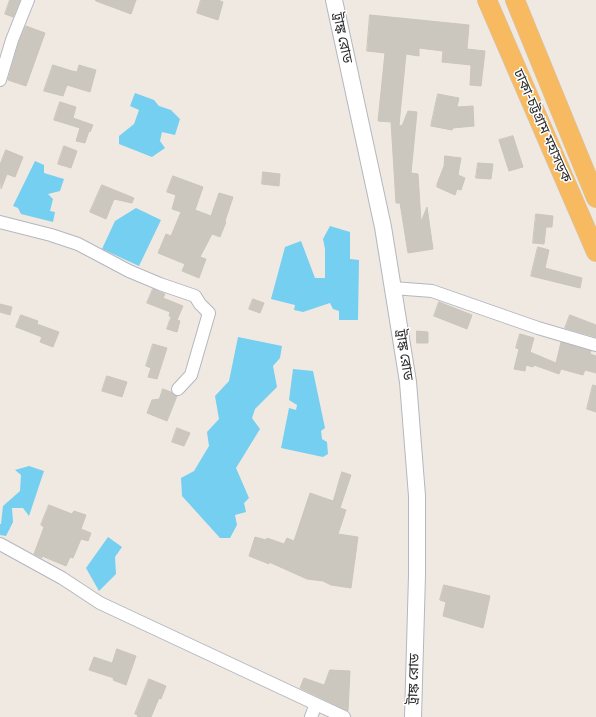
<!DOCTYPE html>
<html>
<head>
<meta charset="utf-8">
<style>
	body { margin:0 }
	canvas { display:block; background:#efe9e1 }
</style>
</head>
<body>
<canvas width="596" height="717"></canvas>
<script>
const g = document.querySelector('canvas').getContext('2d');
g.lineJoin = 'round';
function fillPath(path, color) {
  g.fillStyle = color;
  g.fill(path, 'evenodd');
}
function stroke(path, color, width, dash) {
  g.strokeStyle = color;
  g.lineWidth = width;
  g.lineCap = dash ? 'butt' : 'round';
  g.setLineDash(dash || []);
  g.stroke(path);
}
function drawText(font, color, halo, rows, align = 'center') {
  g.font = font + ' "Fira Sans Condensed","Noto Sans Bengali",sans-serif';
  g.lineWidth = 3;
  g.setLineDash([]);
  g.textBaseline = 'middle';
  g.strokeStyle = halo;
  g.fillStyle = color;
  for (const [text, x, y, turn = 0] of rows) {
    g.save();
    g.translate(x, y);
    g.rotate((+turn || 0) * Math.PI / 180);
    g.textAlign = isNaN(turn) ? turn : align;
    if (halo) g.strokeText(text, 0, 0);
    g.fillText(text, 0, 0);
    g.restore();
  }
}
fillPath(new Path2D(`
	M135,93l19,7 5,6 12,4 9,9 -5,16 -13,-3 -2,9 5,7 -13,9 -33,-13v-8l15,-12 5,-14 -9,-4z
	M35,161l9,4v8l20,6 -4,12 -12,3 5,5 -3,12 5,1 -2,10 -32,-8 -3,-6 -5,-2z
	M136,208l25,12 -22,46 -37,-17 13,-28z
	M330,226l20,6v27l9,1 -1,60h-19v-9l-6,-2 -3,-6 -27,9 -9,-2 1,-5 -24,-6 14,-52 16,-6 14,37h10v-29l-2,-10z
	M238,337l44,9 -2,12 -7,8 4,21 -22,22 -3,9 8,11 -24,39 13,30 -5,5 2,9 -11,3 2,10 -7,13h-10l-38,-42 -1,-18 13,-7 15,-25 -2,-14 12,-13 -4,-23 14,-15z
	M293,369l20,2 12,57 -4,3 1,8 5,3 1,12 -5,3 -42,-9 8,-40 7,2 1,-5 -8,-5z
	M29,466l15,5 -15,45 -6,-8h-11l1,14 -7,14 -6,-1v-11h1l2,-18 17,-15 1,-16 -6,-5z
	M108,537l14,10 -7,10 1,17 -17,17 -13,-23z`), '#75cff0');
const building = new Path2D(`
	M10,0h10l-7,17 -8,-3z
	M96,0h40l-5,14 -35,-13z
	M201,0h17l5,2 -5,18 -21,-7z
	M370,15l99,10 -2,24 18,2 -4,35 -11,-1 1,-20 -29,-3 1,-11 -24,-3v8l-13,-2 -7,71 3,1 6,-15 9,1 -6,61 7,1 3,48 6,-15 6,42 -25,4 -8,-50h-4l-5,-81 -13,-1 7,-68 -18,-2z
	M26,26l19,7 -19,53 -18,-6 11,-38z
	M53,65l19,6 5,1 2,-7 17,5 -6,22 -23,-7 -4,11 -19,-5z
	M438,94l21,4 -2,9 16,-1 1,20 -21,2 -1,2 -21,-4z
	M60,102l16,5 -3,11 20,7 -3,7 -1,-1 -4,12 -9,-2 4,-13 -26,-8z
	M513,136l10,31 -14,4 -10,-31z
	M64,146l13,5 -6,17 -13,-4z
	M6,150l17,7 -8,20 -8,-3 -6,15 -1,-24z
	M445,156l16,2 -3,17 7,3 -4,12 -4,-1 -2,6 -18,-8v-3l7,-18z
	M478,163l15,1 -2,15 -15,-1z
	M263,172l17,2 -1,12 -17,-2z
	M173,176l30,11 -8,23 16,6 8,-23 14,4 -8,24 1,1 -6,15 -8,-3 -12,23 6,2 -7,19 -17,-7 3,-7 -27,-11 8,-19 5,2 10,-24 -9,-3 4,-14 -9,-3z
	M102,185l32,13 -2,5 -18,-4 -8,20 -16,-7z
	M536,214l17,2 -1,11h-6l-2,17 -11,-1z
	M538,247l11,3 -4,18 37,10 -2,10 -49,-12z
	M153,289l12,5 -2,4 20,8 -6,14 -8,-4 1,-4 -23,-9z
	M253,299l11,4 -4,10 -11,-4z
	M439,302l33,13 -5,14 -33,-13z
	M0,304l12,3 -2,8 -10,-3z
	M21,315l17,6 -1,3 22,8 -6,15 -13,-5 2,-5 -26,-10z
	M570,315l26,10v12l-31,-9z
	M171,318l9,3 -3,11 -10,-3z
	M417,331l11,1v11h-11z
	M520,334l14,4 -4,14 26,11 5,-21 30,9 -1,3 6,2v17l-11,-3 -2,5 -22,-6 -2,5 -25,-9 -1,2 -7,-2 -1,6 -11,-2 5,-20 -3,-1z
	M153,344l14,4 -10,31 -9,-2 3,-9 -5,-2z
	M107,376l20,6 -5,15 -20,-6z
	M593,385l3,1v26l-9,-3z
	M163,389l8,3 6,4 -10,25 -20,-8 5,-13 7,-1z
	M177,428l13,5 -6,13 -12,-4z
	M342,472l9,3 -11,33 6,2 -8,24 20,3 -7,51 -20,-3 -8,-4 -16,-2 -38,-17v2l-20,-8 6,-19 11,3 1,-2 17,6 3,-6 7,3 16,-48 23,8z
	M49,505l23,9 2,-3 12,4 -5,14 10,4 -3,8 -7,-2 -8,19 -3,-1 -4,9 -24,-10v2l-8,-4 10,-27 -3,-2z
	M444,585l46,11 -7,32 -40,-12 3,-14 -6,-2z
	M117,649l19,7 -10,29 -13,-5 1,-2 -25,-8 5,-13 18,6z
	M330,670l20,1 -2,40 -48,-23 4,-10 20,7z
	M149,679l17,7 -5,13 -2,-1 -8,19h-14l1,-2 -3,-1z`);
fillPath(building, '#cbc7bf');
stroke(building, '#cbc5ba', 1);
const minor = new Path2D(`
	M0,80l12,-40 16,-40
	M0,222l51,13 27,9 51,27 31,13 35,12 5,8 9,9 -18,62 -13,14
	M393,288l39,3 106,37 58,17
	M0,544l62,34 38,25 216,101
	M311,717l5,-13 28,13`);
const secondary = new Path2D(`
	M334,0l49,227 25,155 9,114v79l-4,142`);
const trunk = new Path2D(`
	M487,0l109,252
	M515,0l81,198`);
stroke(minor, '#b4b7c1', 14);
stroke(secondary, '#b4b7c1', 18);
stroke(trunk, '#c9c9c9', 20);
stroke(minor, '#fff', 12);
stroke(secondary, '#fff', 16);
stroke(trunk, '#f8ba60', 19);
drawText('14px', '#2e2e2e', '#fff', [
	["ট্রাঙ্ক রোড",342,38,78],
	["ঢাকা-চট্টগ্রাম মহাসড়ক",542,126,66],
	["ট্রাঙ্ক রোড",404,355,81],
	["ট্রাঙ্ক রোড",414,679,-88]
]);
</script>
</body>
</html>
